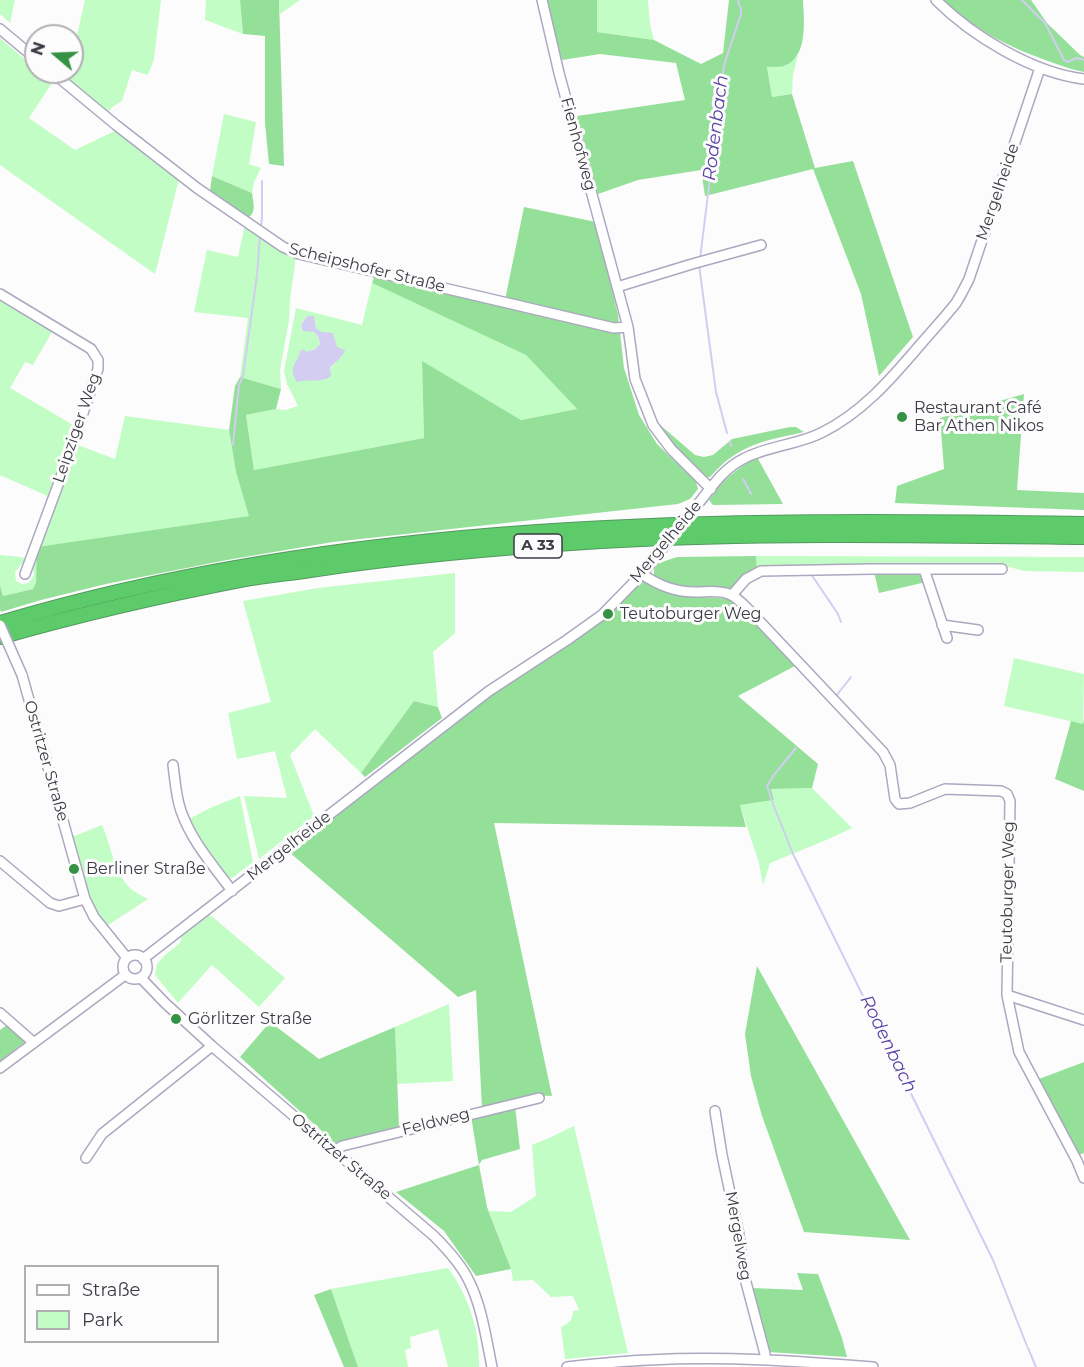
<!DOCTYPE html>
<html>
<head>
<meta charset="utf-8">
<style>
	body { margin:0 }
	#map { position:relative; width:1084px; height:1367px; overflow:hidden; background:#fcfcfc; font-family:Montserrat,sans-serif }
	canvas { display:block }
	.legend { position:absolute; left:24px; top:1265px; width:195px; height:78px; box-sizing:border-box; background:#fcfcfc; border:2px solid #b0afb3; margin:0; padding:8px 10px; list-style:none; font-size:18px; color:#3d3b45 }
	.legend li { display:flex; align-items:center; gap:12px; height:30px }
	.legend b { width:30px; border:2px solid #b0afb3 }
	.north { position:absolute; left:24px; top:24px; width:60px; height:60px; box-sizing:border-box; background:#fcfcfc; border:2px solid #b0afb3; border-radius:50%; rotate:289deg; font-size:16px; font-weight:700; line-height:24px; text-align:center; color:#3d3b45 }
	.north::after { content:''; display:block; margin:auto; width:21px; height:27px; background:#359143; clip-path:polygon(50% 0,100% 100%,50% 72%,0 100%) }
</style>
</head>
<body>
<div id="map">
<canvas width="1084" height="1367"></canvas>
<ul class="legend">
<li><b style="height:8px;background:#fff"></b>Straße</li>
<li><b style="height:16px;background:#c1fdc4"></b>Park</li>
</ul>
<div class="north">N</div>
</div>
<script>
const g = document.querySelector('canvas').getContext('2d');
g.lineJoin = 'round';
function fillPath(path, color) {
  g.fillStyle = color;
  g.fill(path, 'evenodd');
}
function stroke(path, color, width, dash) {
  g.strokeStyle = color;
  g.lineWidth = width;
  g.lineCap = dash ? 'butt' : 'round';
  g.setLineDash(dash || []);
  g.stroke(path);
}
function drawText(font, color, halo, rows, align = 'center') {
  g.font = font + ' Montserrat,sans-serif';
  g.lineWidth = 6;
  g.setLineDash([]);
  g.textBaseline = 'middle';
  g.strokeStyle = halo;
  g.fillStyle = color;
  for (const [text, x, y, turn = 0] of rows) {
    g.save();
    g.translate(x, y);
    g.rotate((+turn || 0) * Math.PI / 180);
    g.textAlign = isNaN(turn) ? turn : align;
    if (halo) g.strokeText(text, 0, 0);
    g.fillText(text, 0, 0);
    g.restore();
  }
}
fillPath(new Path2D(`
	M0,0h15l-5,23 -10,-9z
	M85,0h76l-7,59 -6,16 -16,-5 -10,31 -11,7 -2,4 -42,-34 1,-6h4v-15z
	M206,0h34l3,34 -38,-14z
	M279,0h21l-20,14z
	M597,0h51l2,24 4,16 -57,-8z
	M0,38l36,31v3h3l13,11 -23,35 46,32 44,-21 60,50 -24,95 -155,-109z
	M798,56l-5,19 -1,19 -20,3 -5,-31h18z
	M224,114l32,8 -7,42 12,4 -7,14 -2,11 -40,-17z
	M245,225l51,31 -6,44 -1,20 -9,50 1,19 -41,-12 8,-59 -54,-6 13,-62 31,7z
	M372,283l154,72 51,54 -56,11 -99,-58 2,76 -170,32 -8,-55 30,-6 10,1 12,-4 -11,-22 -3,-13 12,-63 66,17zM314,316l2,12 21,19 5,10c-10,7 -13,13 -17,23h-23l-6,-19c7,-9 17,-9 24,-17l-2,-8 -5,-5h-10l-2,-3 1,-7z
	M0,297l53,33 -20,35 -8,-3 -15,26 65,38 -25,71 -50,-22z
	M125,416l104,14 7,42 14,44 -212,31 -2,36 -3,6 -30,7 -3,-11v-30l21,2 5,2 -11,13 1,9 6,3 7,-1 5,-8 -2,-12 43,-119 40,15z
	M756,556l328,1v15l-60,-1 -18,-5 -249,3z
	M455,573v60l-22,19 5,55 -24,-6 -53,72 -46,-44 -25,26 24,61 -55,43 -15,-63 43,2 -12,-47 -38,8 -9,-46 43,-11 -28,-101 75,-13z
	M1014,658l70,16 -1,50 -79,-18z
	M812,788l40,40 -21,10 -61,25 -7,22 -4,-22 -19,-58 34,-5 -3,-11z
	M240,796l13,66 -21,16h-5l-25,-31 -13,-28 23,-12z
	M102,825c9,20 12,48 29,64 5,4 11,7 17,10l-43,28 -19,-37 -14,-53z
	M209,914l76,64 -26,29 -47,-42 -34,38 -23,-28 2,-11 7,-8 16,-13 2,-8z
	M449,1004l4,77 -56,3 -2,-57z
	M574,1126l54,227 -63,6 -4,-32c8,-4 12,-7 12,-16l6,-1 -6,-14 -22,1 -18,-17 -20,1 -2,-12 -22,-58 22,1 25,-16 -4,-51 17,-7z
	M448,1268c21,29 32,63 31,99h-31l-10,-38 -28,8 1,11 -6,2 3,17h-50l-27,-78z`), '#c1fdc4');
fillPath(new Path2D(`
	M240,0h39l5,166 -15,-2 -4,-41v-87l-22,-2z
	M546,0h51v32l57,8 47,24 22,-11 6,-53h74c1,20 5,56 -17,65 -5,3 -14,1 -19,2l5,30 20,-3 23,74 38,-7 60,176 -34,39 -18,-82 -48,-125 -108,27 -4,-26 -63,10 -40,14 -21,-78 108,-16 -9,-37 -76,-9 -38,6z
	M943,0h88l16,23 33,32 4,2v15c-12,-2 -24,-7 -36,-11 -39,-14 -75,-32 -105,-61z
	M212,176l40,17c1,9 5,19 -4,25l-38,-27z
	M524,207l72,15 22,93 6,53 15,47 18,29 39,38 2,7 -8,10 -12,5 -345,38 -106,18 -121,24 -65,16 -40,12 -1,-2v-25l3,11 30,-7 3,-6 1,-36 212,-31 -13,-44 -7,-42 6,-44 5,-9 41,12 -5,20 -30,6 8,55 170,-32 -2,-77 99,59 56,-11 -51,-54 -154,-72 3,-8 129,30z
	M1024,394l-7,96 67,3v17l-189,-7 2,-17 47,-17 -4,-51z
	M646,402l13,22 36,31 9,2 9,-2 19,-16 58,-12h6l8,5c-41,9 -65,12 -94,45h-7l-30,-29 -18,-24z
	M757,457l26,47 -70,1 -4,-5c13,-19 28,-32 48,-43z
	M756,556l1,13 -28,20 -51,-1 -24,-10v-9l2,-5 21,-7z
	M874,572l48,1 4,9 -47,11z
	M643,581l31,14 56,4 35,33 30,34 -57,30 80,68 -6,24 -41,1 3,11 -34,5 6,22 -252,-4 58,273c-24,-2 -48,6 -70,12l-6,-118 -18,7 -170,-146 204,-156 113,-77z
	M414,701l24,6 4,11 -77,59 -4,-4z
	M1084,719v72l-29,-12 16,-58 12,3z
	M757,966l153,274 -106,-8 -42,-116 -11,-40 -6,-42z
	M270,1022l49,37 76,-32 4,100 -64,16 -95,-86z
	M7,1025l19,16 -26,20v-31z
	M1084,1062v91l-5,2 -40,-76z
	M515,1106l5,43 -38,11 -3,5 8,42 24,62 -35,7 -32,-45 -48,-39 83,-27 -8,-49z
	M797,1273l21,1 24,64 5,19 -79,-5 -17,-64 52,2z
	M331,1289l27,78h-14l-30,-72z`), '#94e099');
fillPath(new Path2D(`
	M308,316h6l2,12 5,4 12,1 4,14 8,3c-3,9 -9,11 -15,18l1,8c-10,8 -22,2 -34,6 -10,-16 0,-16 3,-31l4,-2 2,3 9,-3 5,-5 -2,-8 -4,-4 -11,-1c-4,-6 0,-10 5,-15z`), '#d2cdf1');
stroke(new Path2D(`
	M1022,0l23,23 19,37 3,2 10,-4 7,2
	M261,228l1,-12v-35
	M700,259l24,-194 17,-51v-6l-2,-3 -1,-5
	M699,265l17,127 11,41
	M730,442l1,4
	M233,445l6,-60 4,-9 14,-101 3,-40
	M743,479l8,15
	M811,574l27,40 3,8
	M836,696l15,-19
	M796,748l-22,27 -7,11 6,18 20,50 200,406 34,86
	M1028,1348l8,19`), '#d2cdf1', 2);
const minor = new Path2D(`
	M542,0l17,73 69,254 7,52 18,46 18,24 40,40
	M936,0c36,36 97,73 148,79
	M0,29l36,30
	M52,72l64,53 81,63 86,59 16,7 315,74 14,-1
	M617,287l75,-23 69,-19
	M0,294l91,55 7,11v9l-33,97 -40,108
	M698,504c13,-16 25,-35 45,-45 24,-13 54,-14 78,-26 41,-20 70,-54 99,-88 12,-14 25,-28 36,-42 5,-8 9,-16 13,-24l71,-211
	M924,569l23,69
	M642,574c17,12 33,18 54,18 11,0 22,-2 33,2 8,3 16,12 22,18l132,140 7,13 5,34 4,5 11,-1 35,-14 56,2 6,3 3,7 -3,194 12,57 58,109 7,17
	M732,595l14,-16 15,-8 111,-2h130
	M942,625l36,5
	M22,675l63,224 9,18 33,41
	M173,765c2,15 3,32 8,46 11,31 32,54 51,80
	M0,861l50,42 9,3 26,-7
	M123 967a12 12 0 1 1 24 0a12 12 0 1 1-24 0Z
	M143,959l346,-268 78,-51 35,-25 40,-41 13,-16
	M141,978l24,25 47,43 222,190c13,13 27,28 35,45 13,26 17,57 23,86
	M1007,995l77,25
	M0,1013l33,29
	M0,1068l125,-93
	M715,1111l7,44 17,80 4,36 22,83v5
	M334,1151l8,-5 197,-48
	M86,1158l16,-24 110,-88
	M567,1367c27,-3 54,-6 82,-7 75,-4 149,1 224,7`);
const highway = new Path2D(`
	M0,623c351,-105 721,-105 1084,-99
	M0,637c81,-23 163,-42 246,-58 23,-4 47,-6 71,-10 94,-14 189,-22 284,-28 161,-9 322,-6 483,-4`);
stroke(minor, '#aba8bf', 12);
stroke(highway, '#52995e', 16);
stroke(minor, '#fff', 9);
stroke(highway, '#5ecb6b', 14);
const minorBridge = new Path2D(`
	M655,558l43,-54
	M0,625l22,50`);
stroke(minorBridge, '#aba8bf', 12, []);
stroke(minorBridge, '#fff', 9);
for (const [x, y, r, color] of [
	[902,417,6,"#359143"],
	[608,614,6,"#359143"],
	[74,869,6,"#359143"],
	[176,1019,6,"#359143"]
]) {
  const dot = new Path2D();
  dot.arc(x, y, r, 0, 2 * Math.PI);
  g.fillStyle = color;
  g.fill(dot);
  stroke(dot, '#fcfcfc', 2);
}
for (const [x, y, w] of [
	[538,546,48]
]) {
  const box = new Path2D();
  box.roundRect(x - w / 2, y - 12, w, 24, 4.5);
  g.fillStyle = '#fcfcfc';
  g.fill(box);
  stroke(box, '#3d3b45', 1.5);
}
drawText('bold 15px', '#3d3b45', null, [
	["A 33",538,546]
]);
drawText('16px', '#3d3b45', '#fcfcfc', [
	["Fienhofweg",578,144,75],
	["Mergelheide",998,192,-71],
	["Scheipshofer Straße",367,268,14],
	["Leipziger Weg",77,428,-71],
	["Mergelheide",666,542,-50],
	["Ostritzer Straße",46,761,74],
	["Mergelheide",289,846,-38],
	["Teutoburger Weg",1008,892,-89],
	["Feldweg",436,1122,-14],
	["Ostritzer Straße",341,1157,40],
	["Mergelweg",738,1236,80]
]);
drawText('16px', '#3d3b45', '#fcfcfc', [
	["Restaurant Café",914,408],
	["Bar Athen Nikos",914,426],
	["Teutoburger Weg",620,614],
	["Berliner Straße",86,869],
	["Görlitzer Straße",188,1019]
], 'left');
drawText('italic 18px', '#5b42a5', '#fcfcfc', [
	["Rodenbach",716,128,-83],
	["Rodenbach",888,1044,64]
]);
</script>
</body>
</html>
